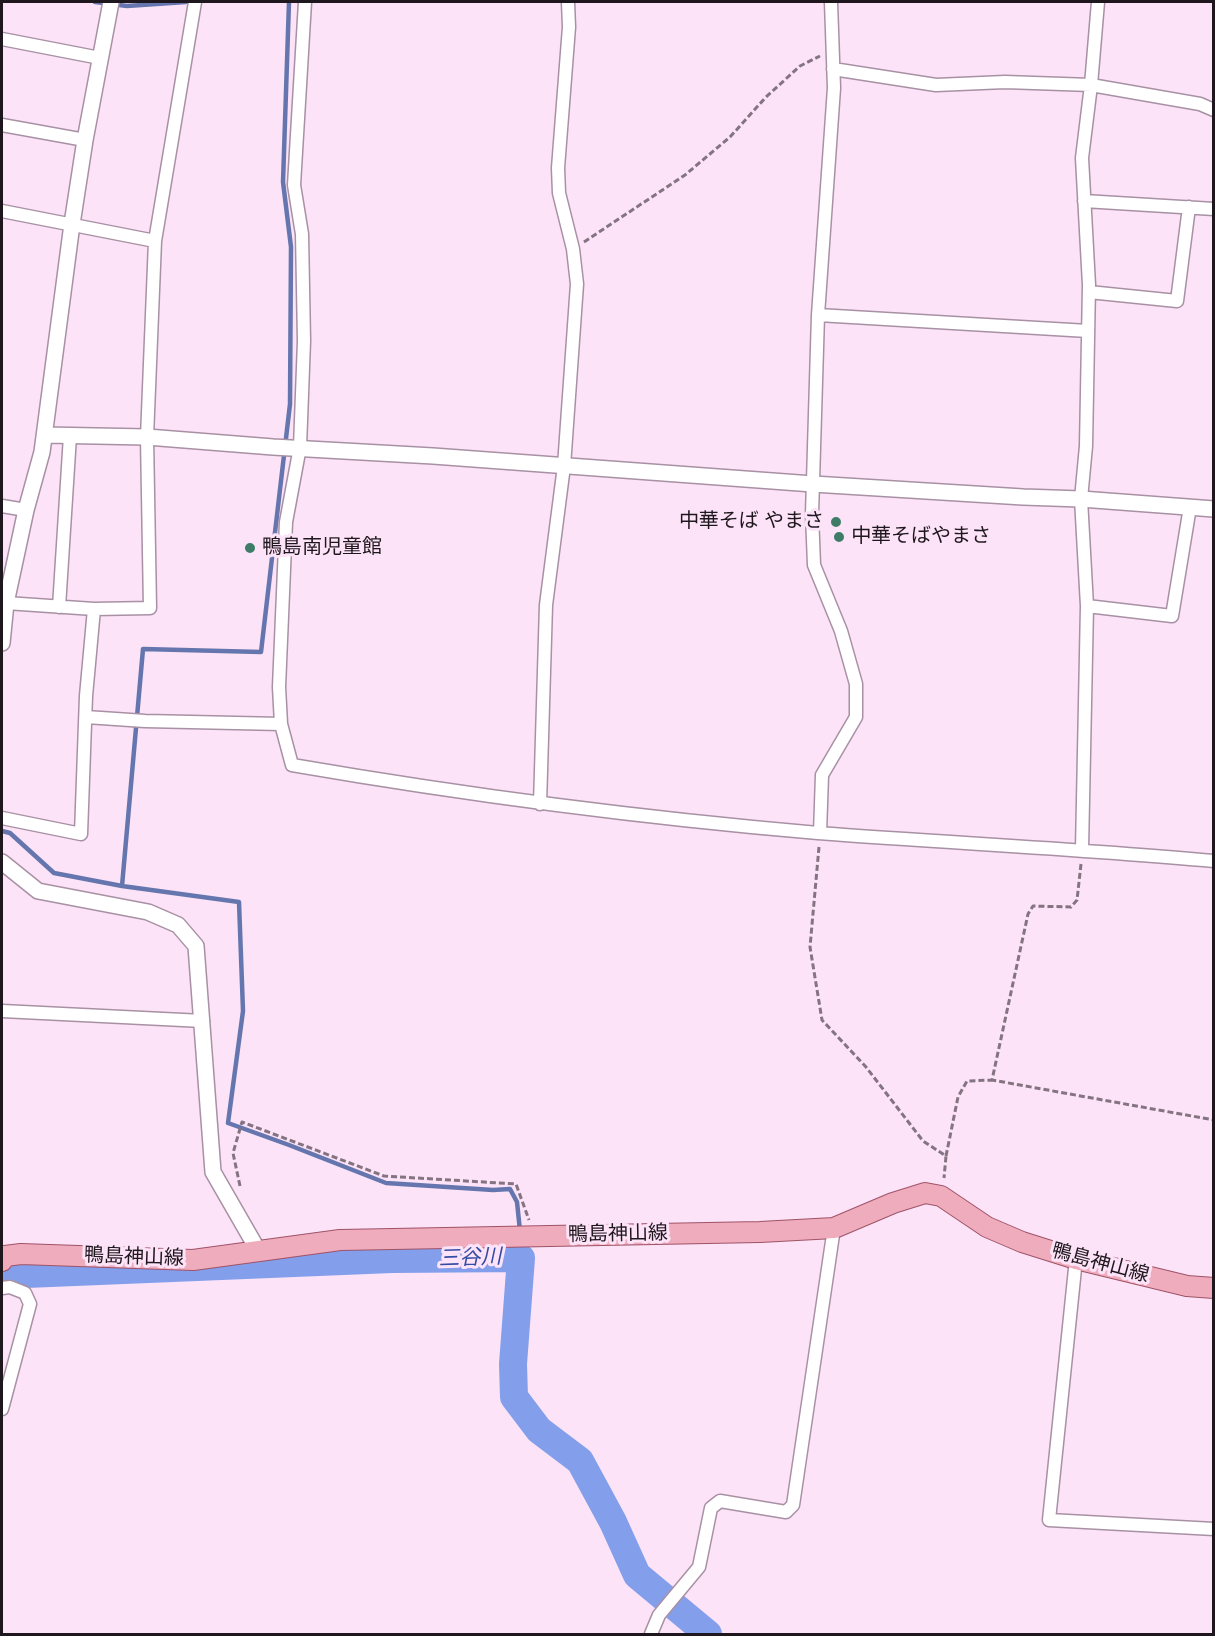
<!DOCTYPE html>
<html>
<head>
<meta charset="utf-8">
<style>
	body { margin:0 }
	#map { position:relative; width:1215px; height:1636px; overflow:hidden; background:#fce3f7; font-family:"Nunito Sans",sans-serif }
	canvas { display:block }
	.frame { position:absolute; inset:0; border:3px solid #1f171e; pointer-events:none }
</style>
</head>
<body>
<div id="map">
<canvas width="1215" height="1636"></canvas>
<div class="frame"></div>
</div>
<script>
const g = document.querySelector('canvas').getContext('2d');
g.lineJoin = 'round';
function stroke(path, color, width, dash) {
  g.strokeStyle = color;
  g.lineWidth = width;
  g.lineCap = dash ? 'butt' : 'round';
  g.setLineDash(dash || []);
  g.stroke(path);
}
function drawText(font, color, halo, rows, align = 'center') {
  g.font = font + ' "Nunito Sans","Noto Sans JP",sans-serif';
  g.lineWidth = 6;
  g.setLineDash([]);
  g.textBaseline = 'middle';
  g.strokeStyle = halo;
  g.fillStyle = color;
  for (const [text, x, y, turn = 0] of rows) {
    g.save();
    g.translate(x, y);
    g.rotate((+turn || 0) * Math.PI / 180);
    g.textAlign = isNaN(turn) ? turn : align;
    if (halo) g.strokeText(text, 0, 0);
    g.fillText(text, 0, 0);
    g.restore();
  }
}
stroke(new Path2D(`
	M95,2l32,4 59,-4
	M2,831l8,2 44,40 68,13 117,16 4,109 -15,112 61,22 97,38 107,7 17,-1 7,13 3,29
	M122,886l21,-237 118,3 29,-248 1,-157 -8,-65 6,-180
	M521,1242v16`), '#6576ae', 4.5);
stroke(new Path2D(`
	M2,1275l390,-16 129,-1 -8,106 1,33 25,33 41,31 33,61 24,53 71,59`), '#839feb', 28);
const minor = new Path2D(`
	M305,2l-11,183 8,49 2,107 -4,106 -14,75 -7,165 2,37 11,41c174,30 350,53 526,68 132,10 264,16 396,28
	M2,39l98,19
	M833,69l103,16 69,-3 86,3 109,19 14,6
	M2,125l83,15
	M1084,201l130,8
	M2,211l153,30
	M1089,292l88,9 12,-94
	M818,315l270,16
	M2,506l24,4
	M6,603l88,6 56,-1 -3,-171 8,-196 40,-239
	M1087,606l85,10 18,-109
	M59,607l11,-171
	M86,717l59,4 136,3
	M540,804l6,-199 18,-139 13,-182 -4,-35 -14,-56 -1,-25 11,-141 -1,-25
	M2,818l79,16 5,-138 8,-87
	M820,833l2,-58 34,-58v-33l-15,-53 -27,-66 -2,-51 6,-199 16,-227 -3,-86
	M1082,849l5,-243 -6,-107 5,-53 3,-161 -7,-127 9,-73 7,-83
	M2,1011l201,10
	M1076,1259l-27,261 165,9
	M2,1288l8,-1 15,6 5,11 -28,105
	M651,1634l8,-19 40,-48 12,-59 9,-7 66,11 7,-7 41,-277`);
const tertiary = new Path2D(`
	M45,435l102,2 126,10 160,9 380,28 210,13 58,2 133,10
	M2,643l4,-40 20,-93 16,-58 30,-228 13,-84 26,-138
	M2,862l36,29 110,21 30,13 18,21 17,226 46,80`);
const primary = new Path2D(`
	M2,1261l3,-5 16,-2 172,6 147,-20 420,-8 74,-4 59,-25 32,-10 16,3 46,31 35,15 54,17 111,27 27,2`);
stroke(minor, '#a891a4', 15);
stroke(tertiary, '#a891a4', 18);
stroke(primary, '#9f5368', 22);
stroke(new Path2D(`
	M584,242l101,-67 45,-38 36,-40 34,-31 20,-10
	M819,847l-9,100 12,73 44,47 57,74 23,15 -2,22
	M1081,864l-4,36 -6,7 -38,-1 -5,8 -36,166 222,40
	M946,1156l12,-59 9,-16 25,-1
	M240,1186l-7,-33 9,-31 142,54 132,8 13,36`), '#847481', 3, [6, 3]);
stroke(minor, '#fff', 12);
stroke(tertiary, '#fff', 15);
stroke(primary, '#efacbc', 20);
for (const [x, y, r, color] of [
	[836,522,6,"#3e7c67"],
	[839,537,6,"#3e7c67"],
	[250,548,6,"#3e7c67"]
]) {
  const dot = new Path2D();
  dot.arc(x, y, r, 0, 2 * Math.PI);
  g.fillStyle = color;
  g.fill(dot);
  stroke(dot, '#fce3f7', 2);
}
drawText('20px', '#1f171e', '#fce3f7', [
	["中華そば やまさ",824,522,"right"],
	["中華そばやまさ",851,537],
	["鴨島南児童館",262,548]
], 'left');
drawText('20px', '#1f171e', '#fce3f7', [
	["鴨島神山線",618,1235,-1],
	["鴨島神山線",134,1258,2],
	["鴨島神山線",1100,1264,15]
]);
drawText('italic 21px', '#324ca4', '#fce3f7', [
	["三谷川",470,1259,-2]
]);
</script>
</body>
</html>
